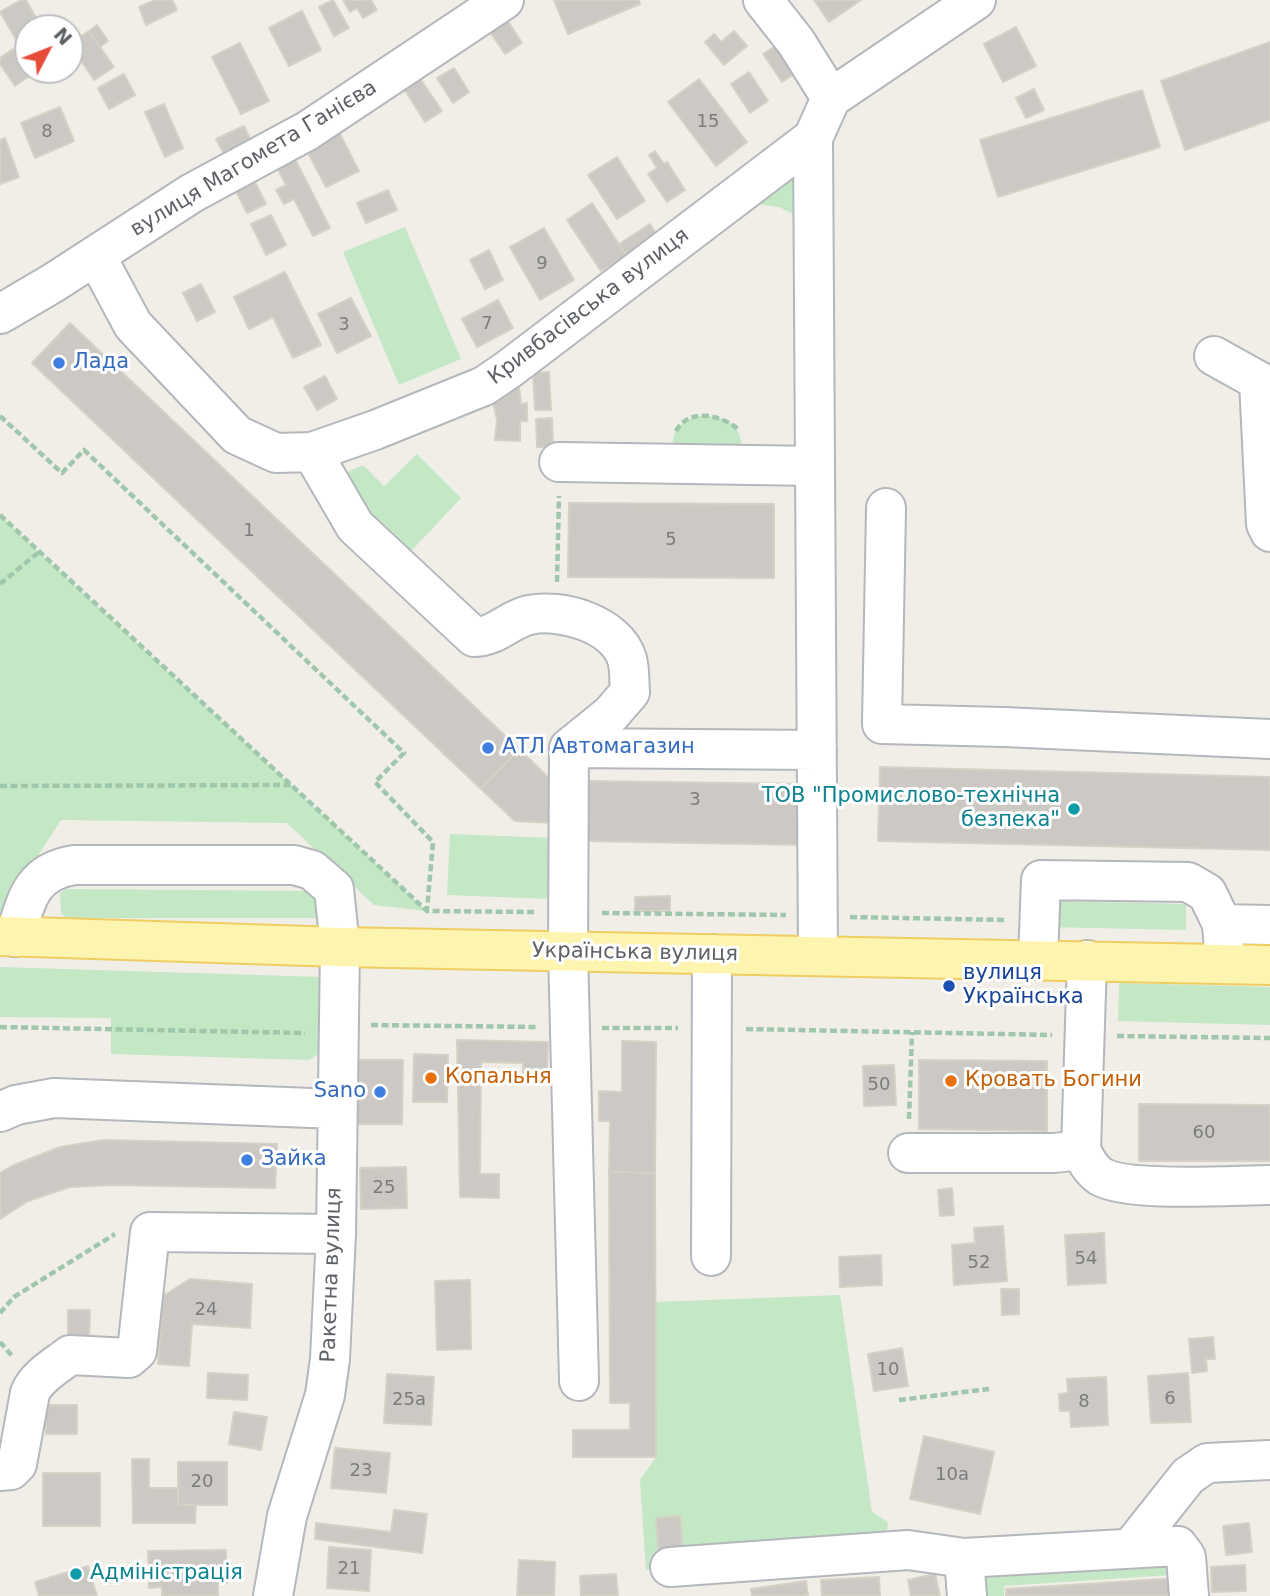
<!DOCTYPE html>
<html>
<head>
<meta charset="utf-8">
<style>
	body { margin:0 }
	#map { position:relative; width:1270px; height:1596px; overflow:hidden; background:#f0eee7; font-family:"DejaVu Sans",sans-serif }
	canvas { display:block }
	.north { position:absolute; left:14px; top:14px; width:70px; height:70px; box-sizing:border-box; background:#fff; border:2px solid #bfc0c2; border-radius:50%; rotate:48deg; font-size:19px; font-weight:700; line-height:28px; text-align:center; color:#5e6267 }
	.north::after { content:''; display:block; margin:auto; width:24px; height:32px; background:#e64b37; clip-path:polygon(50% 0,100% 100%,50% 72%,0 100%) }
</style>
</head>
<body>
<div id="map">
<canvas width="1270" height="1596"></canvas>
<div class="north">N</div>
</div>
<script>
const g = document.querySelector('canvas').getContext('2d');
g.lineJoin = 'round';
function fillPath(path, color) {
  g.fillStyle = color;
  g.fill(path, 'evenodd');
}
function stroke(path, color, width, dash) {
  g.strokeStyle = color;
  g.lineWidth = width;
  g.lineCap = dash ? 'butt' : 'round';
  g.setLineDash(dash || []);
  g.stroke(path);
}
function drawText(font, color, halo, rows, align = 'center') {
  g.font = font + ' "DejaVu Sans",sans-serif';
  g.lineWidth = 6;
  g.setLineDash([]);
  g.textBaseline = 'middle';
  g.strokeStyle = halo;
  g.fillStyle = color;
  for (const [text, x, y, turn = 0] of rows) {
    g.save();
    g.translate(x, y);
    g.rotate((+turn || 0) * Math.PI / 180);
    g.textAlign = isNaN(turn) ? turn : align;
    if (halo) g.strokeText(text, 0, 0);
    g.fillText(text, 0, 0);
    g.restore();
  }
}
fillPath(new Path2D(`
	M813,138v86l-34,-17 -30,-4z
	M405,227l56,132 -62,26 -56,-133z
	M701,416c37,0 42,17 42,49l-71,-2c0,-26 0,-41 29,-47z
	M417,454l44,44 -64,68 -68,-86 34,-15 21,21z
	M0,515l39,37 388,359 -53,-6 -87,-82 -226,-3 -61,95z
	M450,834l103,4 -2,61 -104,-4z
	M66,889l252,2 4,27h-256l-5,-5 -1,-20z
	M1047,901l139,3v26l-140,-3z
	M0,967l322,10 -1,72 -3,5 -9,6 -198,-6v-36l-111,-1z
	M1119,983l151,4v38l-152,-4z
	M840,1295l32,217 16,10 -3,29 -239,19 -6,-90 16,-23v-155z
	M1169,1551l2,24 -167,11v10h-27l1,-31z`), '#c4e7c6');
const building = new Path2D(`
	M21,0h5l16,28h-14v9l-10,6 -18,-31z
	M155,0h17l5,10 -31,15 -7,-18z
	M333,0l16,28 -15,8 -15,-29z
	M343,0h28l6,10 -14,8 -6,-10 -7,4z
	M554,0h85l1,4 -72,30z
	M814,0h47l-32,22z
	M302,11l19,39 -32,16 -20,-38z
	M504,15l18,28 -17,11 -19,-28z
	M97,25l11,16 -8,6 -11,-16z
	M1016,27l20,39 -33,16 -19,-38z
	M89,31l25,36 -20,13 -24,-36z
	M734,31l13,15 -23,19 -19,-23 9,-8 7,8z
	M782,42l18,28 -18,12 -19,-28z
	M1270,42v78l-85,30 -24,-69z
	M240,43l29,58 -28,13 -29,-57z
	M13,49l19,25 -17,12 -15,-22v-6z
	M454,68l15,24 -16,11 -16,-25z
	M749,72l19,29 -18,12 -19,-29z
	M124,74l11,21 -26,14 -11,-21z
	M419,77l23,34 -17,11 -22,-35z
	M699,79l48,63 -31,24 -48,-64z
	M1034,89l10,21 -18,8 -10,-20z
	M1142,90l18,57 -162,50 -18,-57z
	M164,104l19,44 -18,9 -20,-45z
	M60,107l14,34 -39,17 -14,-35z
	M244,126l7,15 -27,13 -8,-15z
	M339,132l20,39 -33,16 -20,-38z
	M5,138l14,39 -19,7v-44z
	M655,151l9,13 3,-2 18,28 -18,12 -19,-28 9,-6 -8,-13z
	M293,155l37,73 -17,8 -19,-37 -10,5 -8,-14 10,-5 -11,-21z
	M617,157l28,44 -28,18 -29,-44z
	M251,174l15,30 -19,9 -15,-30z
	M388,190l9,20 -31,13 -9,-20z
	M592,203l34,52 -25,16 -34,-51z
	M271,215l15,30 -20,10 -15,-31z
	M650,224l7,11 -31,20 -7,-11z
	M544,228l30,52 -34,20 -30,-53z
	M489,250l14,30 -18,9 -15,-29z
	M285,272l36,73 -28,13 -20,-41 -24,12 -15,-32z
	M201,284l14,28 -18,9 -14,-28z
	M351,298l20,38 -34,17 -19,-39z
	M498,300l15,28 -36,19 -15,-28z
	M70,323l449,426 -38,40 -449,-426z
	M549,372l2,38h-16l-2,-37z
	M325,376l12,23 -20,11 -13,-23z
	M519,387l2,17 6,-1v18h-7v20l-25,-1 2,-20 -6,-26z
	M552,418l1,29h-16l-1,-28z
	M569,503l205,1v74l-206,-1z
	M519,749l33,32 2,42 -39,-2 -34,-32z
	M880,767l390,10v73l-392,-9z
	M584,781l222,3 -1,61 -221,-4z
	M670,896v15h-35v-14z
	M457,1040l91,2 -1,31h-24v-10l-42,-1 -1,112h19v24l-39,-1z
	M622,1041l34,1 -1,131 -46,-1 1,-51h-11v-30l23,1z
	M414,1054l34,1 -1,47h-34z
	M357,1060h46l-1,64h-46z
	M919,1060l128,1v70l-128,-2z
	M894,1065l2,40 -32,1 -1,-40z
	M1139,1104l131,1v56h-131z
	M103,1140l174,4 -2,44 -163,-3 -42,2 -42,14 -28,18v-46l14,-8 46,-18z
	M406,1167l1,41 -46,1 -1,-41z
	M609,1172l46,1 1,284h-83v-27h57v-27h-20z
	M952,1188l2,27 -14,1 -2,-26z
	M1003,1226l4,55 -53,4 -2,-40 23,-2 -1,-15z
	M1104,1233l2,50 -38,2 -3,-50z
	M881,1255l1,30 -42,2 -1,-30z
	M190,1279l62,5 -2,44 -58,-4 -3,42 -31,-2 5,-68z
	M470,1280l1,69 -34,1 -2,-69z
	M1001,1289h18v25l-17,1z
	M68,1310h22l-1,34h-21z
	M1213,1337l2,22h-9l1,12 -15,2 -3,-34z
	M902,1348l6,38 -34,5 -6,-37z
	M208,1373l40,2 -1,25 -40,-2z
	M1188,1373l3,49 -40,1 -3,-47z
	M387,1374l47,3 -3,48 -47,-2z
	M1106,1377l2,48 -37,2 -1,-16h-10l-1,-17 9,-1 -1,-14z
	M46,1405h31v29h-31z
	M234,1412l33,5 -6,33 -32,-6z
	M924,1436l70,16 -14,62 -70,-15z
	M335,1448l55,5 -4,40 -55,-5z
	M132,1459h17v29h29v17h18l-1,18h-62z
	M178,1462h49v43h-49z
	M43,1473h57v53h-57z
	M394,1510l33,4 -5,39 -107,-14 1,-16 75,9z
	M680,1516l3,42 -24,1 -3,-41z
	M1249,1523l3,29 -26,3 -3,-29z
	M329,1547l42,3 -2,41 -42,-3z
	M226,1550l1,33h-9v13h-56v-9l-13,1 -1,-37z
	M519,1560l36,2 -1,34h-37z
	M1245,1565l1,26 -34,1 -1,-25z
	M88,1566l9,30h-58l-4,-14z
	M616,1574l2,22h-37l-1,-20z
	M935,1574l5,22h-29l-3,-16z
	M879,1577l1,19h-58l-1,-16z
	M1179,1578l1,18h-174v-7z
	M806,1581l2,15h-56l-1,-7z`);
fillPath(building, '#ccc9c4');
stroke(building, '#d5d1c5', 2);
const minor = new Path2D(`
	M763,0l33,42 35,56
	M813,138l5,818
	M96,256l37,69 104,110 39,18 36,-1 63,-22 109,-44 25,-17 304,-231 18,-40 145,-98
	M0,314l53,-31 139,-90 115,-62 197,-131
	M1214,356l45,25
	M1259,381l7,143 4,8
	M312,452l43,74 119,111c22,0 34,-17 55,-22 32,-7 87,9 98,44 3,10 2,22 3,33l-19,22 -42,34
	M559,462l256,4
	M886,508l-4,216 122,3 266,12
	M1222,924l48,1
	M15,937c11,-37 16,-65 59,-72h220l18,5 22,19 6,58 -4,287 -6,125 -5,36 -38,121 -14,80
	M1038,959l3,-79 147,2 19,11 15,31 3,40
	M1087,960l-6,190c5,10 9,19 19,26 26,17 134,9 170,9
	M0,1112l16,-7 38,-7 283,11
	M908,1153h146l27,-3
	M711,1256l1,-302
	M579,1381l-11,-429 1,-204 248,2
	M0,1471l11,-1 6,-6 13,-71c6,-16 26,-27 40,-38l59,3 8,-7 13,-119 186,2
	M1129,1547l5,-3 54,-68 19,-13 63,-3
	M964,1558l214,-12 8,11 3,39
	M670,1567l238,-17 56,8 3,38`);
const major = new Path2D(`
	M0,936l340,11 930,18`);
stroke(minor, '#b4b7bb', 42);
stroke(major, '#efcd61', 42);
stroke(new Path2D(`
	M0,416l62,57 22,-23 320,303 -29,29 58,60 -6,68
	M676,431c13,-24 45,-16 62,-2
	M0,515l427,396 107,1
	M557,582l2,-86
	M0,584l39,-32
	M0,786l293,-1
	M602,913l184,2
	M850,917l156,3
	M371,1025l167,2
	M0,1027l305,6
	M602,1028h76
	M746,1029l306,6
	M1117,1036l153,2
	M909,1119l3,-87
	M0,1313l14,-16 101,-63
	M0,1342l13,15
	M899,1400l90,-11`), '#9ec7ab', 4.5, [7, 3.5]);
stroke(minor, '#fff', 38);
stroke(major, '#fdf4af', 38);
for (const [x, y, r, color] of [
	[59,363,7,"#3f7fe0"],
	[488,748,7,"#3f7fe0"],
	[1074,809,7,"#0f9aa8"],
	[949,986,7,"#1a4fb4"],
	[431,1078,7,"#e8710a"],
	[951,1081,7,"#e8710a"],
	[380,1092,7,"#3f7fe0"],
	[247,1160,7,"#3f7fe0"],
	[76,1574,7,"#0f9aa8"]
]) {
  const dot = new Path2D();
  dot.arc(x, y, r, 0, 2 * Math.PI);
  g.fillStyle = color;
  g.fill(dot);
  stroke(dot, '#fff', 2.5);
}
drawText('18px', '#7a7c7e', null, [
	["15",708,122],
	["8",47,132],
	["9",542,264],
	["7",487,324],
	["3",344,325],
	["1",249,531],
	["5",671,540],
	["3",695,800],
	["50",879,1085],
	["60",1204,1133],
	["25",384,1188],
	["54",1086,1259],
	["52",979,1263],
	["24",206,1310],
	["10",888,1370],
	["6",1170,1399],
	["25а",409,1400],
	["8",1084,1402],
	["23",361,1471],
	["10а",952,1475],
	["20",202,1482],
	["21",349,1569]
]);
drawText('21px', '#5e6267', '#fff', [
	["вулиця Магомета Ганієва",254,159,-31],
	["Кривбасівська вулиця",589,307,-37],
	["Українська вулиця",635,953,1],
	["Ракетна вулиця",332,1275,-88]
]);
drawText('21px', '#366cbe', '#fff', [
	["Лада",73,363],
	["АТЛ Автомагазин",502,748],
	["Sano",366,1092,"right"],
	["Зайка",261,1160]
], 'left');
drawText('21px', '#0d838f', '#fff', [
	["ТОВ \"Промислово-технічна",1060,797],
	["безпека\"",1060,821],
	["Адміністрація",90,1574,"left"]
], 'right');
drawText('21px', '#164399', '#fff', [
	["вулиця",963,974],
	["Українська",963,998]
], 'left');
drawText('21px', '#c56008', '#fff', [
	["Копальня",445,1078],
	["Кровать Богини",965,1081]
], 'left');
</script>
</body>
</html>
